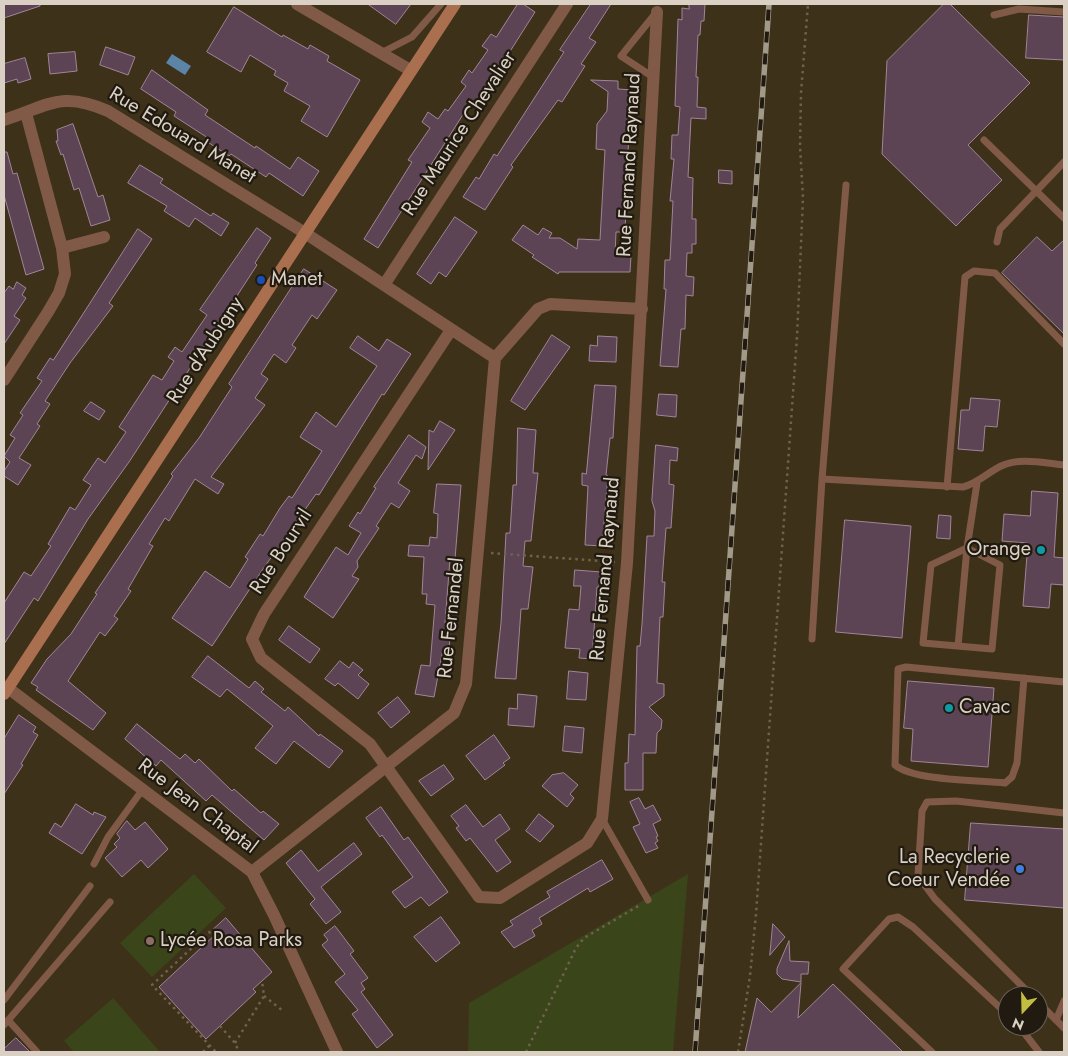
<!DOCTYPE html>
<html>
<head>
<meta charset="utf-8">
<style>
	body { margin:0 }
	#map { position:relative; width:1068px; height:1056px; overflow:hidden; background:#3e311a; font-family:Jost,sans-serif }
	canvas { display:block }
	.frame { position:absolute; inset:0; border:5px solid #dad1c4; pointer-events:none }
	.north { position:absolute; left:998px; top:986px; width:50px; height:50px; box-sizing:border-box; background:#201a10; border:1px solid #6a6358; border-radius:50%; rotate:201deg; font-size:14px; font-weight:700; line-height:20px; text-align:center; color:#dad1c4 }
	.north::after { content:''; display:block; margin:auto; width:18px; height:22px; background:#c3bd3f; clip-path:polygon(50% 0,100% 100%,50% 72%,0 100%) }
</style>
</head>
<body>
<div id="map">
<canvas width="1068" height="1056"></canvas>
<div class="frame"></div>
<div class="north">N</div>
</div>
<script>
const g = document.querySelector('canvas').getContext('2d');
g.lineJoin = 'round';
function fillPath(path, color) {
  g.fillStyle = color;
  g.fill(path, 'evenodd');
}
function stroke(path, color, width, dash) {
  g.strokeStyle = color;
  g.lineWidth = width;
  g.lineCap = dash ? 'butt' : 'round';
  g.setLineDash(dash || []);
  g.stroke(path);
}
function drawText(font, color, halo, rows, align = 'center') {
  g.font = font + ' Jost,sans-serif';
  g.lineWidth = 4.5;
  g.setLineDash([]);
  g.textBaseline = 'middle';
  g.strokeStyle = halo;
  g.fillStyle = color;
  for (const [text, x, y, turn = 0] of rows) {
    g.save();
    g.translate(x, y);
    g.rotate((+turn || 0) * Math.PI / 180);
    g.textAlign = isNaN(turn) ? turn : align;
    if (halo) g.strokeText(text, 0, 0);
    g.fillText(text, 0, 0);
    g.restore();
  }
}
fillPath(new Path2D(`
	M194,874l32,34 -74,69 -32,-34z
	M688,874l-15,178h-205l1,-49z
	M113,998l47,54h-86l-10,-11z`), '#3a451a');
fillPath(new Path2D(`
	M172,54l19,12 -6,9 -19,-12z`), '#5b84a6');
const building = new Path2D(`
	M4,4h36v2l-36,12z
	M368,4h43l-15,20z
	M518,4h5l12,8 -59,93 -5,-3 -93,146 -14,-9 48,-77 -4,-2 22,-32 -8,-6 6,-10 10,7 7,-10 3,2 18,-25 -5,-4 8,-12 3,3 16,-23 -6,-4 9,-12 5,3z
	M591,4h20l-22,34 7,4 -15,22 4,2 -23,36 -4,-2 -47,65 2,2 -28,43 -22,-13 13,-20 3,2 15,-25 3,2 67,-104 -4,-2z
	M689,4h16l-1,17h-3l-1,14h-2l-2,42h2l-1,30 9,1v11l-15,-1 -3,59 5,1 -1,41h4v25h-4v9h-5l-1,23 8,1 -1,19 -7,-1 -1,34h-4l-3,38 -18,-1 6,-77h-2l1,-29h5l3,-59h-3l4,-42h-3l1,-24h6l2,-28 -5,-1 3,-87 4,1v-12l7,1z
	M944,4h6l80,79 -62,62 34,35 -46,46 -74,-72 5,-93z
	M234,7l48,30 1,-2 25,14 2,-4 19,11 -2,5 33,19 -33,57 -26,-16 9,-15 -26,-15 4,-8 -14,-8 2,-4 -26,-16 -9,17 -34,-20z
	M1029,15l35,2v43l-38,-2z
	M106,47l29,10 -7,18 -28,-10z
	M75,52l2,19 -27,3 -2,-20z
	M25,58l6,21 -13,4 -1,-4 -13,4v-19z
	M152,70l56,40 -3,5 50,33 1,-2 34,23 8,-12 21,14 -16,25 -34,-23 -3,4 -35,-23 -2,2 -23,-15 2,-3 -34,-22 2,-4 -35,-23z
	M591,80l27,1v8l15,1 -5,61 -3,81h-9l-1,23 16,1 -1,16h-71l-1,2 -26,-17 2,-2 -22,-15 11,-15 15,10 5,-7 9,5 -3,5h11l17,11 1,-10 22,1 5,-90 -9,-1 1,-25 10,-13 1,-19z
	M73,124l25,73 5,-2 7,25 -19,6 -12,-38 -5,2 -11,-36 -2,1 -5,-14h2l-1,-11z
	M4,152h3l6,22 4,-1 27,96 -18,6 -22,-80z
	M140,165l23,14 -3,4 51,33 2,-3 16,10 -8,13 -26,-18 -6,9 -25,-16 3,-5 -39,-23z
	M719,170l13,1v13l-13,-1z
	M455,217l22,15 -31,45 -7,-5 -8,12 -14,-10z
	M257,228l14,10 -16,25 2,2 -128,197 -41,57 -50,82 -4,-3 -30,46v-41l20,-31 7,4 20,-30 -3,-2 22,-37 5,3 16,-25 -8,-5 15,-22 7,5 21,-31 -7,-5 19,-29 15,-23 9,5 12,-19 -6,-4 7,-10 7,5 25,-37 -7,-5z
	M138,229l14,10 -43,64 4,3 -43,57 -25,38 5,3 -13,20 3,2 -21,32 12,7 -13,20 -14,-9v-5l6,-9 -6,-6 11,-18 -5,-3 13,-20 -3,-2 22,-32 -5,-3 13,-20 3,2z
	M1037,237l15,14 12,-11v94l-62,-61z
	M304,269l33,21 -20,29 -5,-4 -20,30 4,3 -10,15 -12,-9 -13,20 7,5 -13,19 10,7 -54,72 13,7 -6,10 -23,-15 -26,42 -4,-3 -16,26 4,2 -25,43 3,2 -17,25 4,3 -13,17 -5,-4 -32,49 38,32 -13,17 -57,-40 2,-3 -7,-4 16,-24 24,-25 26,-40 -2,-1 73,-109 5,-8 -2,-2 28,-36 33,-51 -3,-3z
	M17,282l9,6 -4,7 4,3 -12,18 6,4 -16,24v-51l5,-7 4,3z
	M552,335l18,12 -45,63 -14,-9z
	M358,336l21,15 8,-12 24,15 -27,41 -2,-1 -63,101 -3,-1 -53,75 -51,77 -40,-28 33,-47 25,17 18,-29 -3,-2 15,-23 3,2 17,-28 9,-12 3,2 30,-47 -22,-14 16,-25 20,15 41,-61 -27,-18z
	M598,336l19,1 -1,25 -27,-1 1,-16 7,1z
	M595,385l21,1 -3,52h-3l-4,37 2,1 -6,70 -17,-1 3,-59 -6,-1v-12l4,1z
	M659,394l18,1 -1,22 -19,-2z
	M971,398l29,2 -3,27 -12,-1 -2,25 -25,-2 3,-39h8z
	M91,402l14,9 -6,9 -15,-9z
	M440,421l15,9 -27,40 1,-40 4,2z
	M518,428l18,2 -3,43h5l-7,68h-6l-2,25 10,1 -5,42h-7l-5,70 -21,-1 6,-55 5,-90h4l3,-48h3z
	M409,435l17,12 -4,12 -6,-4 -18,28 12,8 -11,17 -8,-5 -15,23 3,2 -22,33 1,6 -6,9 7,3 -26,39 -29,-21 32,-50 12,8 13,-22 -12,-7 9,-14 2,2 16,-26 -2,-1z
	M656,445l22,3 -1,13 -7,-1 -1,24 5,1 -3,43h-5l-4,54h3l-2,35h-3l-3,66 7,1v12l-15,11 13,13 -1,9 -4,4 -1,20h-13v37h-18v-27h3l1,-29 6,1 2,-89h3l2,-22 5,-88h7l1,-25 -3,-10z
	M437,484l24,1 -6,74h-5l-5,64 6,1 -2,26 -6,-1 -9,48 -19,-3 6,-29 9,1 5,-61 -9,-1 1,-10h-5l2,-37 -16,-1 1,-11 20,1 1,-9 7,1 1,-24 -4,-1z
	M1032,491l26,2 -4,64 10,1v27l-13,-1 -2,24 -26,-2 5,-63 -26,-2 2,-27 26,2z
	M939,515l12,1 -1,23 -13,-1z
	M845,520l66,6 -9,112 -66,-6z
	M575,570l26,2 -2,15h-2l-5,72 -13,-1 1,-9 -15,-1 4,-39 10,1 2,-24h-7z
	M289,626l31,23 -10,14 -31,-23z
	M208,656l41,32 6,-7 9,8 -3,3 24,19 3,-4 31,29 1,-2 23,17 -14,17 -35,-27 -18,23 -21,-16 18,-22 -46,-37 -7,8 -28,-20z
	M340,661l9,7 4,-6 10,8 -5,5 11,9 -11,15 -20,-16 -3,3 -10,-7z
	M569,671l19,2 -2,27 -19,-1z
	M908,681l86,7 -6,79 -77,-6 2,-32 -9,-1z
	M518,694l19,2 -3,31 -26,-2 1,-17 8,1z
	M398,697l12,15 -19,16 -13,-15z
	M19,715l17,12 -3,5 5,3 -17,29 2,1 -19,29v-55z
	M137,724l43,35 5,-5 10,9 4,-4 33,32 2,-2 27,24 2,-2 16,13 -15,16 -52,-45 -6,6 -45,-41 -5,6 -31,-27z
	M565,726l19,2 -2,25 -19,-2z
	M494,735l16,23 -7,5 2,2 -20,15 -19,-24z
	M444,765l10,14 -23,17 -12,-15z
	M564,773l14,12 -8,9 4,4 -7,9 -25,-21 10,-11z
	M639,798l6,11 8,-4 8,15 -8,4 5,12 -2,1 2,4 -3,2 3,5 -12,5 -13,-26 7,-3 -10,-22z
	M76,804l17,11 1,-3 12,5 -24,37 -33,-21 6,-10 6,4z
	M466,805l17,22 17,-13 10,15 -15,11 16,22 -14,10 -27,-34 -4,3 -10,-13 3,-2 -8,-10z
	M381,807l23,33 4,-3 40,55 -19,14 -8,-9 -16,11 -13,-16 21,-15 -31,-42 -2,2 -14,-19z
	M539,814l15,12 -14,16 -14,-11z
	M127,821l8,9 10,-8 23,27 -20,19 -7,-8 -19,17 -17,-19 12,-11 -3,-3 6,-6 -3,-4z
	M971,823l93,6v79l-99,-8z
	M354,843l8,11 -41,33 20,25 -15,12 -16,-20 5,-5 -29,-36 15,-13 17,21z
	M602,860l11,19 -23,13 -2,-4 -49,30 3,6 -10,6 3,6 -21,12 -13,-16 12,-7 -3,-4 40,-24 -3,-5z
	M441,917l19,26 -24,19 -22,-25z
	M226,918l46,54 -19,17 3,3 -50,47 -47,-52 58,-54 -3,-4z
	M773,924l12,13 -15,18z
	M335,926l19,25 -4,3 18,24 -7,5 4,6 -4,3 32,43 -16,13 -25,-34 6,-4 -23,-28 10,-8 -23,-29 6,-5 -4,-5z
	M789,941l1,20 19,1 -1,12h-7v8l-19,-3 -5,-5v-5z
	M801,983l-3,35 35,-34 70,68h-158l12,-54 14,14z
	M16,1038l14,14h-26v-3z`);
fillPath(building, '#5c4454');
stroke(building, '#a08598', 1);
stroke(new Path2D(`
	M491,553l124,9
	M215,938l-6,-6 -57,53 64,67
	M264,996l19,15
	M220,1026l15,17 4,9
	M235,1043l29,-47 -2,-15
	M203,1052l7,-7
	M526,1052l50,-104 8,-10 56,-33
	M738,1052l12,-76 6,-62 41,-577 6,-139 -3,-52 1,-53 7,-89`), '#6e624f', 2.5, [2.5, 4]);
stroke(new Path2D(`
	M994,15l25,-6 45,3
	M381,53l31,-16 29,-33
	M653,77l-32,-21 34,-42
	M984,140l80,78
	M846,185l-24,294 141,8c15,-4 24,-14 38,-21 19,-9 43,-3 63,-1
	M997,242l3,-13 64,-67
	M947,487l18,-210 9,-6 21,2 69,71
	M812,639l10,-160
	M958,646l9,-98 33,17 -8,84 -69,-6 8,-78 36,-17 10,-65
	M1024,678l-7,85 -5,14 -7,6c-28,-3 -91,-2 -110,-18l3,-96 8,-2 158,15
	M602,819l46,81
	M94,864l14,-27 35,-48
	M1032,996l-97,-97 -17,-23 4,-65 5,-9 29,-1 108,12
	M4,1000l86,-114
	M1038,1002l26,26
	M8,1020l29,32
	M1056,1020l8,-19
	M4,1025l106,-123
	M1019,1026l20,26
	M932,1052l-89,-83 46,-50 9,-2 15,10 95,88`), '#805a47', 7);
stroke(new Path2D(`
	M297,4l113,66
	M4,120c44,-14 57,-30 104,-9l197,122 190,125 43,-49 12,-5 92,5
	M62,248l42,-11
	M384,285l183,-281
	M451,330l-187,284 -12,25 9,19 109,86 109,153 21,1 87,-55 15,-24 25,-256 30,-551
	M4,380l44,-68 11,-19 6,-19 -3,-26 -36,-135
	M8,688l244,184 22,43 63,137
	M252,872l202,-159 12,-29 29,-326`), '#805a47', 12);
stroke(new Path2D(`
	M4,694l451,-690`), '#aa6f4f', 12);
const rail = new Path2D(`
	M695,1052l74,-1048`);
stroke(rail, '#a39989', 5.5);
stroke(rail, '#201a10', 4, [11]);
for (const [x, y, r, color] of [
	[261,280,5,"#1a4fb4"],
	[1041,550,5,"#0f9aa8"],
	[949,708,5,"#0f9aa8"],
	[1020,869,5,"#3f7fe0"],
	[150,941,5,"#8d6e63"]
]) {
  const dot = new Path2D();
  dot.arc(x, y, r, 0, 2 * Math.PI);
  g.fillStyle = color;
  g.fill(dot);
  stroke(dot, '#201a10', 2);
}
drawText('20px', '#dad1c4', '#201a10', [
	["Rue Maurice Chevalier",460,134,-57],
	["Rue Edouard Manet",182,136,31],
	["Rue Fernand Raynaud",630,165,-87],
	["Rue d'Aubigny",206,351,-57],
	["Rue Bourvil",282,552,-57],
	["Rue Fernand Raynaud",606,569,-85],
	["Rue Fernandel",452,618,-84],
	["Rue Jean Chaptal",197,807,37]
]);
drawText('20px', '#dad1c4', '#201a10', [
	["Manet",271,280],
	["Orange",1031,550,"right"],
	["Cavac",959,708],
	["La Recyclerie",1010,858,"right"],
	["Coeur Vendée",1010,881,"right"],
	["Lycée Rosa Parks",160,941]
], 'left');
</script>
</body>
</html>
